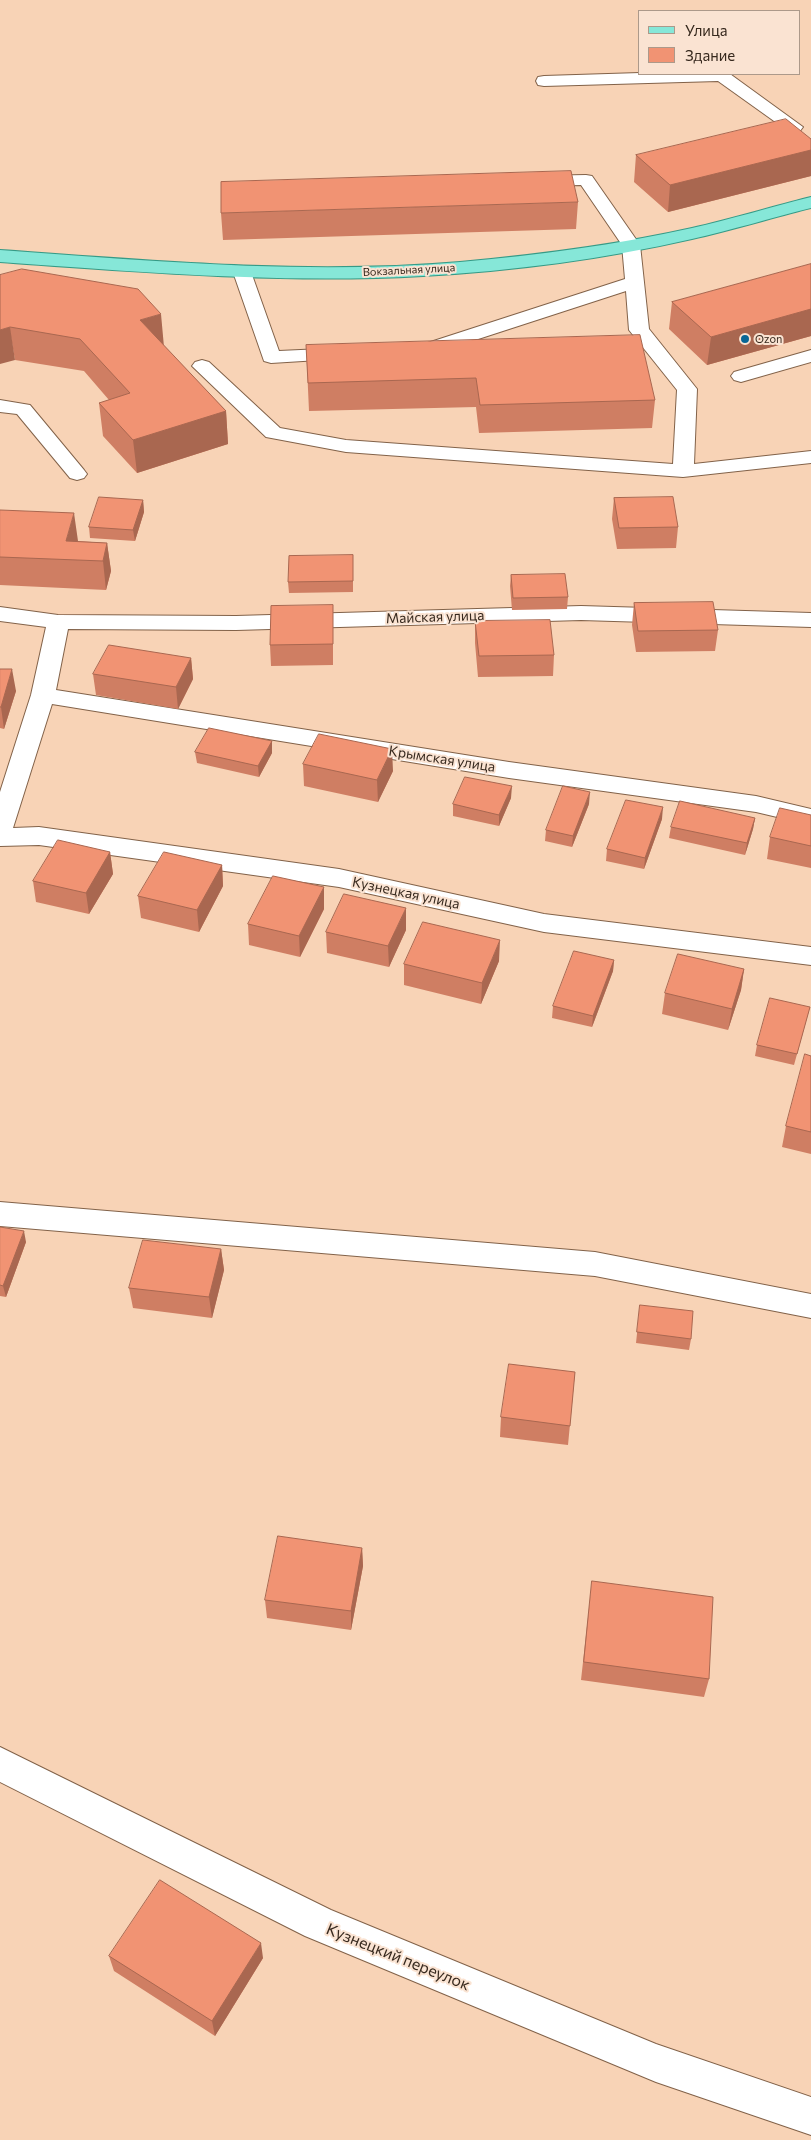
<!DOCTYPE html>
<html>
<head>
<meta charset="utf-8">
<style>
	body { margin:0 }
	#map { position:relative; width:811px; height:2140px; overflow:hidden; background:#f8d3b6; font-family:Commissioner,sans-serif }
	canvas { display:block }
	.legend { position:absolute; left:638px; top:10px; width:162px; height:65px; box-sizing:border-box; background:#fae3d2; border:1px solid #ac998a; margin:0; padding:6px 9px; list-style:none; font-size:15px; color:#37291e }
	.legend li { display:flex; align-items:center; gap:10px; height:25px }
	.legend b { width:25px; border:1px solid #ac998a }
</style>
</head>
<body>
<div id="map">
<canvas width="811" height="2140"></canvas>
<ul class="legend">
<li><b style="height:6px;background:#86e7d8"></b>Улица</li>
<li><b style="height:14px;background:#f19373"></b>Здание</li>
</ul>
</div>
<script>
const g = document.querySelector('canvas').getContext('2d');
g.lineJoin = 'round';
function stroke(path, color, width, dash) {
  g.strokeStyle = color;
  g.lineWidth = width;
  g.lineCap = dash ? 'butt' : 'round';
  g.setLineDash(dash || []);
  g.stroke(path);
}
function fillPath(path, color) {
  g.fillStyle = color;
  g.fill(path, 'evenodd');
}
function drawText(font, color, halo, rows, align = 'center') {
  g.font = font + ' Commissioner,sans-serif';
  g.lineWidth = 4;
  g.setLineDash([]);
  g.textBaseline = 'middle';
  g.strokeStyle = halo;
  g.fillStyle = color;
  for (const [text, x, y, turn = 0] of rows) {
    g.save();
    g.translate(x, y);
    g.rotate((+turn || 0) * Math.PI / 180);
    g.textAlign = isNaN(turn) ? turn : align;
    if (halo) g.strokeText(text, 0, 0);
    g.fillText(text, 0, 0);
    g.restore();
  }
}
const minor = new Path2D(`
	M640,73l90,1 73,53 -3,4 -6,1 -6,-1 -70,-50 -174,5 -6,-1 -2,-4 2,-4 6,-1z
	M586,175l6,1 48,69 9,84 48,60 -3,75 117,-13v12l-128,14 -337,-25 -80,-15 -74,-71 3,-4 7,-2 7,2 71,66 66,12 327,24 4,-74 -48,-60 -3,-39 -197,64 -7,2 -7,-2 -3,-4 3,-4 210,-68 -3,-34 -41,-60 -46,1 -6,-1 -3,-4 3,-4 6,-1z
	M242,266l7,2 2,4 28,79 65,-3 7,2 3,4 -3,4 -80,5 -7,-2 -31,-89 2,-4z
	M811,350v12l-70,20 -7,-2 -3,-4 3,-4z
	M0,400l30,5 54,65 3,4 -3,4 -7,2 -7,-2 -53,-64 -17,-2z
	M581,606l230,7v14l-230,-7 -345,10 -168,-1 -12,61 453,72 247,34 55,13v16l-55,-13 -247,-34 -457,-74 -39,124 26,-1 300,42 205,45 267,33v18l-267,-33 -205,-45 -300,-42 -39,1v-54l31,-97 15,-68 -46,-6v-14l58,8 178,1z
	M0,1202l595,50 216,42v24l-216,-42 -595,-50z
	M0,1747l331,163 325,134 155,53v38l-155,-53 -351,-146 -305,-154z`);
const major = new Path2D(`
	M811,197v11c-40,10 -79,22 -119,31 -88,20 -179,32 -269,37 -141,8 -282,-4 -423,-14v-12c153,11 307,25 460,12 77,-7 156,-17 232,-34 40,-9 79,-21 119,-31z`);
stroke(minor, '#826249', 2);
stroke(major, '#369a86', 2);
fillPath(minor, '#fff');
fillPath(major, '#86e7d8');
fillPath(new Path2D(`
	M811,139v37l-143,36 -34,-30 2,-27z
	M578,202l-2,27 -353,11 -2,-27z
	M811,264v72l-104,29 -38,-36 3,-27z
	M0,275l164,71 62,65 2,33 -91,29 -34,-37 -4,-33 10,-3 -25,-29 -69,-11z
	M306,345l349,55 -3,28 -173,5 -3,-26 -167,4z
	M614,498l64,29 -2,21 -59,1 -5,-30z
	M143,500l1,12 -9,29 -45,-3 -1,-11z
	M0,510l77,31 30,2 4,28 -5,19 -106,-5z
	M353,555v37l-64,1 -1,-11z
	M511,575l57,22 -1,12 -55,1 -2,-24z
	M634,603l84,27 -3,21 -79,1 -4,-27z
	M475,621l79,34 -1,21 -75,1 -3,-34z
	M333,627v38l-62,1 -1,-21z
	M191,658l2,21 -15,30 -82,-14 -3,-21z
	M0,669l16,22 -12,38 -4,-1z
	M272,741v12l-13,24 -62,-14 -2,-11z
	M303,764l90,7 -15,31 -74,-16z
	M511,798l-12,28 -46,-10v-12z
	M589,804l-17,43 -27,-6 1,-11z
	M811,815v53l-44,-9 3,-22z
	M755,818l-2,11 -8,26 -76,-17 2,-11z
	M662,819l-18,50 -38,-8 1,-12z
	M110,852l3,22 -24,40 -53,-12 -3,-21z
	M222,865l1,21 -24,46 -58,-14 -3,-22z
	M324,887v22l-24,48 -51,-12 -1,-21z
	M406,930l-17,37 -62,-14 -1,-21z
	M614,960l-1,11 -21,56 -40,-9 1,-12z
	M499,961l-18,43 -77,-19v-21z
	M744,969l-3,21 -13,40 -66,-16 3,-21z
	M810,1007l-16,58 -39,-9 2,-11z
	M811,1056v98l-29,-7 4,-21z
	M0,1227l26,15 -20,55 -6,-1z
	M221,1249l3,21 -12,48 -79,-10 -4,-20z
	M640,1305l51,34 -2,11 -53,-7z
	M575,1372l-7,73 -68,-8 1,-20z
	M362,1548l1,18 -12,64 -84,-12 -2,-18z
	M592,1581l117,98 -5,18 -123,-17z
	M109,1956l154,2 -48,78 -101,-65z`), '#cf7e63');
fillPath(new Path2D(`
	M811,150v26l-143,36 2,-27z
	M811,309v27l-104,29 4,-28z
	M161,314l3,33 -24,-27z
	M10,327l5,33 -15,4v-34z
	M226,411l2,33 -91,29 -4,-33z
	M143,500l1,12 -9,29 -2,-11z
	M74,513l4,28h-12z
	M107,543l4,28 -5,19 -3,-29z
	M191,658l2,21 -15,30 -2,-22z
	M12,669l4,22 -12,38 -3,-22z
	M272,741v12l-13,24 -1,-11z
	M392,749l1,22 -15,31 -1,-22z
	M512,786l-1,12 -12,28v-11z
	M590,792l-1,12 -17,43 1,-11z
	M663,807l-1,12 -18,50 1,-11z
	M755,818l-2,11 -8,26 2,-12z
	M110,852l3,22 -24,40 -3,-21z
	M222,865l1,21 -24,46 -2,-22z
	M324,887v22l-24,48 -1,-21z
	M406,908v22l-17,37 -1,-21z
	M500,940l-1,21 -18,43 1,-21z
	M614,960l-1,11 -21,56 1,-11z
	M744,969l-3,21 -13,40 4,-21z
	M24,1231l2,11 -20,55 -3,-11z
	M221,1249l3,21 -12,48 -3,-21z
	M362,1548l1,18 -12,64v-19z
	M261,1943l2,15 -48,78 -3,-15z`), '#a96750');
const building = new Path2D(`
	M786,119l25,20v11l-141,35 -34,-30z
	M571,171l7,31 -357,11v-31z
	M811,264v45l-100,28 -39,-35z
	M22,269l116,20 23,25 -21,6 86,91 -93,29 -34,-37 31,-10 -50,-54 -70,-12 -10,3v-55z
	M640,335l15,65 -175,5 -4,-27 -168,5 -2,-38z
	M99,497l44,3 -10,30 -44,-3z
	M673,497l5,30 -59,1 -5,-30z
	M0,510l74,3 -8,28 41,2 -4,18 -103,-4z
	M353,555v26l-65,1 1,-26z
	M565,574l3,23 -55,1 -2,-23z
	M713,602l5,28 -80,1 -4,-28z
	M333,605v39l-63,1 1,-39z
	M550,620l4,35 -75,1 -4,-35z
	M109,645l82,13 -15,29 -83,-13z
	M0,669h12l-11,38h-1z
	M209,728l63,13 -14,25 -63,-14z
	M319,734l73,15 -15,31 -74,-16z
	M465,777l47,9 -13,29 -46,-11z
	M563,786l27,6 -17,44 -27,-6z
	M626,800l37,7 -18,51 -38,-9z
	M680,801l75,17 -8,25 -76,-16z
	M780,808l31,7v31l-41,-9z
	M58,840l52,12 -24,41 -53,-12z
	M164,852l58,13 -25,45 -59,-14z
	M273,876l51,11 -25,49 -51,-12z
	M344,894l62,14 -18,38 -62,-14z
	M423,922l77,18 -18,43 -78,-19z
	M574,951l40,9 -21,56 -40,-10z
	M678,954l66,15 -12,40 -67,-16z
	M770,998l40,9 -13,47 -40,-9z
	M805,1054l6,2v76l-25,-6z
	M0,1227l24,4 -21,55 -3,-1z
	M143,1240l78,9 -12,48 -80,-9z
	M640,1305l53,6 -2,28 -54,-7z
	M509,1364l66,8 -5,54 -69,-9z
	M278,1536l84,12 -11,63 -86,-11z
	M592,1581l121,16 -4,82 -125,-17z
	M160,1880l101,63 -49,78 -103,-65z`);
fillPath(building, '#f19373');
stroke(building, '#a96750', 1);
for (const [x, y, r, color] of [
	[745,339,5,"#086696"]
]) {
  const dot = new Path2D();
  dot.arc(x, y, r, 0, 2 * Math.PI);
  g.fillStyle = color;
  g.fill(dot);
  stroke(dot, '#fae3d2', 2);
}
drawText('11px', '#37291e', '#fae3d2', [
	["Вокзальная улица",409,270,-3]
]);
drawText('11px', '#37291e', '#fae3d2', [
	["Ozon",755,339]
], 'left');
drawText('14px', '#37291e', '#fae3d2', [
	["Майская улица",435,617,-2],
	["Крымская улица",442,759,9],
	["Кузнецкая улица",406,893,12]
]);
drawText('16px', '#37291e', '#fae3d2', [
	["Кузнецкий переулок",398,1957,22]
]);
</script>
</body>
</html>
